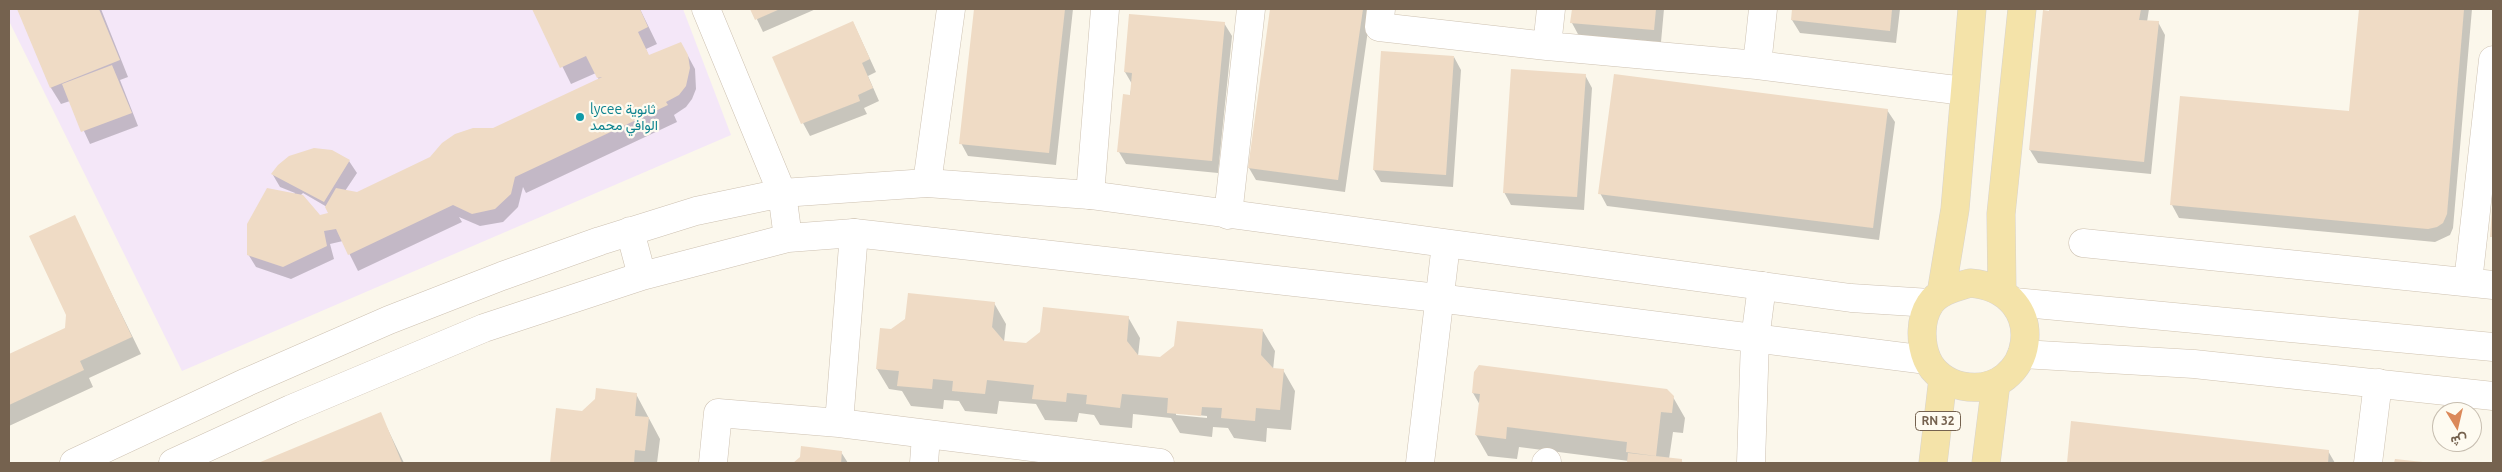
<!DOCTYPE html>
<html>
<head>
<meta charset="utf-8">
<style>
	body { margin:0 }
	#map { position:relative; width:2502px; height:472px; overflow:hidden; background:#fbf7eb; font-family:Ubuntu,Vazirmatn,sans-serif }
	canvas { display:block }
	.frame { position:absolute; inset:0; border:10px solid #75624f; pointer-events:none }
	.north { position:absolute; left:2432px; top:402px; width:50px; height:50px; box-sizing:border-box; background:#fefbf1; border:1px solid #c7beb0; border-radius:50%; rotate:171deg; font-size:14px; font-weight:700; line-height:20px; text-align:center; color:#75624f }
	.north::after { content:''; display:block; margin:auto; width:18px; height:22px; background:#db895a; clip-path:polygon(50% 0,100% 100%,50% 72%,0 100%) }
</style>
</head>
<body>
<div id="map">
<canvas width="2502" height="472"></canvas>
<div class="frame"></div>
<div class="north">ش</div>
</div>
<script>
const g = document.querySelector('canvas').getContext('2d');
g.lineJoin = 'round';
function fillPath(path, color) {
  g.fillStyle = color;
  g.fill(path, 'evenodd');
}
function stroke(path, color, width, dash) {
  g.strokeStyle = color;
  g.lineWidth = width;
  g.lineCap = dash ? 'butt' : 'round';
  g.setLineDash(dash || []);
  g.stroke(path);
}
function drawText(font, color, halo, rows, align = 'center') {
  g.font = font + ' Ubuntu,Vazirmatn,sans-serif';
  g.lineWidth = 4.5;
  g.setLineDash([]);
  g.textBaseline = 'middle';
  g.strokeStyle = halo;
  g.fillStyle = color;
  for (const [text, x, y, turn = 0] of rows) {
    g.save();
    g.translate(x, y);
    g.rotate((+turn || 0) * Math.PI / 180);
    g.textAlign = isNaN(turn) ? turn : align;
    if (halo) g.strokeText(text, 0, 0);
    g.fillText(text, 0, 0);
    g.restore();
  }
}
fillPath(new Path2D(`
	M9,9h674l48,126 -549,236 -173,-350z`), '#f4e7f8');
fillPath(new Path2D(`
	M19,9h82l27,68 -8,3 18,46 -48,18 -20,-43 -9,3 -10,-16z
	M534,9h106l17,35 -11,5 3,8 39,-1 7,13 1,20 -4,10 -6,8 -12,8 3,7 -151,71 -3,-6 -5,20 -15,15 -23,4 -21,-9 3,5 -104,49 -15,-30 -13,3 4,15 -43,20 -35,-12 -8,-13 47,-61 -15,-6 -7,-12 76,-14 8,12 -12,18 12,2 242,-113 -3,-7 -25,11zM303,193l24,14 3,7 -11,2 -18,-21z
	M752,9h64l-53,23z
	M975,9h98l-17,156 -88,-9 -7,-13z
	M1271,9h100l-26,183 -89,-12 -7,-12z
	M1573,9h91l-3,33 -82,-6 -7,-13z
	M1794,9h106l-4,34 -96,-10 -8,-13z
	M2050,9h99l-2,13h11l7,13 -14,139 -113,-11 -8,-13z
	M2360,9h112l-19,219 -3,7 -15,7 -256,-24 -7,-13 178,-92z
	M853,22l23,50 -8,4 11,25 -15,7 3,6 -57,22 -7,-13z
	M1224,23l8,13 -14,137 -92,-9 -7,-12 13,-68 -7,-12z
	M1454,57l7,13 -8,117 -72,-5 -7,-12z
	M1585,75l7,13 -8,122 -73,-5 -7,-13z
	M1887,110l8,12 -16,118 -272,-34 -7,-13z
	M96,262l45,92 -52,24 4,9 -84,39v-71l57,-26z
	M994,303l12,21 -2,18 22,2 102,-27 12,21 -2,18 22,2 103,-27 12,20 -2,19h10l12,21 -4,39 -24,-2 -1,14 -32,-4 -6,-10 -15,-1 -1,10 -32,-4 -9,-15 -38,-4 -1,14 -32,-3 -6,-10 -15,-2 -2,9 -32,-2 -9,-16 -37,-3 -2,13 -32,-3 -6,-10 -15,-1 -1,9 -32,-3 -9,-15 -13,-2 -12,-20 14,-38zM1176,413l31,3v2l-31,-3z
	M1473,393l200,4 12,21 -2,15 -10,-1 -4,27 12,1 2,3h-54v-2l-110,-14 -2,12 -29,-3 -12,-21 4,-30z
	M636,394l24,45 -3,24h-106l6,-53 25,2z
	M380,413l24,50h-143z
	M2073,423l255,28 7,12h-267z
	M841,452l7,11h-53l6,-6z`), '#0003');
fillPath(new Path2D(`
	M17,9h82l21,51 -70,28z
	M532,9h108l8,18 -10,5 11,23 32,-13 7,13 2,13 -4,18 -7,9 -13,7 2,3 -153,72 -4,17 -16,15 -23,5 -19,-9 -105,50 -12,-26 -12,2 3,15 -44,21 -36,-12v-31l20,-36 36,7 17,20 8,-2 -3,-6 11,-19 21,4 73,-35 12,-14 13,-9 18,-6h20l109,-51 -5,1 -11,-22 -26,12z
	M750,9h30l-25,11z
	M974,9h91l-16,144 -90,-9z
	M1270,9h93l-25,171 -90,-12z
	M1572,9h84l-2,21 -84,-7z
	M1792,9h100l-2,22 -99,-11z
	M2049,9h92l-2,11 20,1 -15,141 -115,-12 14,-140 6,1z
	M2359,9h105l-17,205 -4,9 -6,4 -9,2 -258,-24 10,-109 169,15z
	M1129,14l96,8 -13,139 -95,-9 6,-58 7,1 2,-22 -8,-1z
	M853,21l17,38 -8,4 11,25 -15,7 2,6 -59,23 -29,-67z
	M1381,51l73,5 -8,119 -73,-5z
	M112,65l20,48 -51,19 -19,-48z
	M1511,69l75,5 -9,123 -74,-4z
	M1614,74l274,35 -15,119 -275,-34z
	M314,148l18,2 18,10 -26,42 -53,-28 7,-9 11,-9z
	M2492,208h1v29h-3z
	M75,215l57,122 -52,24 4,9 -75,35v-51l56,-26 1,-13 -37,-79z
	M908,293l87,9 -3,25 12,14 22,2 14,-11 3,-25 86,9 -2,25 11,14 22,2 14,-11 3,-25 86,8 -2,26 12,13 11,1 -4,41 -24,-2 -1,13 -34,-3 1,-10 -20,-1 -1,9 -34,-3 1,-15 -46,-4 -2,14 -34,-4 1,-9 -20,-2 -1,9 -34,-3 2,-14 -47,-5 -2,14 -33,-3 1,-10 -20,-2 -1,10 -35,-3 2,-15 -23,-2 4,-41 11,1 14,-10z
	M1479,365l188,24 7,7 -2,17 -11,-1 -5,44 -30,-4 1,-10 -120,-15 -1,12 -31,-4 5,-41 -8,-1 2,-21z
	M596,388l41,5 -2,23 14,1 -4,34 -10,-1 -1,13h-84l6,-55 26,3 13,-12z
	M381,412l21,51h-144z
	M2071,421l258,29 -1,13h-261z
	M801,446l41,5 -1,12h-48l7,-6z
	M1628,453l54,6v4h-55z
	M2395,459l28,3v1h-29z`), '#efdbc5');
const minor = new Path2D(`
	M706,9l76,184
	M1381,9l-2,18 168,19
	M1551,9l-4,37 210,19 207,26
	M1757,65l6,-56
	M927,183l24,-174
	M1090,195l15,-186
	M1228,215l23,-206
	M854,233l-15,190 321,40
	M2083,243l410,42
	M2468,282l25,-222
	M713,463l5,-50 121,10
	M924,463l2,-27
	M1420,463l26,-219
	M1546,463l1,-1
	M1751,463l4,-124 7,-53
	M2368,463l10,-80`);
const tertiary = new Path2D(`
	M782,193l6,45 66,-5 584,65 489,62
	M630,231l12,45
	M74,463l173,-81 142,-62 113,-44 98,-35 96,-30 86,-18 145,-10 163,12 761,103 79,5
	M173,463l118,-54 193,-81 158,-52 146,-38`);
const secondary = new Path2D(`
	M2014,302l479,45
	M2022,354l172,10 299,32`);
const primary = new Path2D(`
	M1970,283c84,7 64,117 -8,103 -15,-3 -29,-13 -35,-27 -7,-17 -7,-40 3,-55 8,-13 27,-17 40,-21z
	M2002,292l-1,-78 21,-205
	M1941,294l14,-85 17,-200
	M1933,463l10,-85
	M1986,463l10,-80`);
stroke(minor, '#cdc1b1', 29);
stroke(tertiary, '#cdc1b1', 29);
stroke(secondary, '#cfc2af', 29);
stroke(primary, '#d8d3ce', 29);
stroke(minor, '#fff', 28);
stroke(tertiary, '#fff', 28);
stroke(secondary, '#fff', 28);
stroke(primary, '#f4e3a9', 28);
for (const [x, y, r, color] of [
	[580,117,5,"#0f9aa8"]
]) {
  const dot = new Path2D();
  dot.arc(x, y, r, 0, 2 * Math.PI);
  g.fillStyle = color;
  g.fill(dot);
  stroke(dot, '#fefbf1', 2);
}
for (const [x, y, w] of [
	[1938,421,45]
]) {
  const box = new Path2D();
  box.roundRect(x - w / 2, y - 9.5, w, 19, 4);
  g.fillStyle = '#fefbf1';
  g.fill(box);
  stroke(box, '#75624f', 1);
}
drawText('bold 12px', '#75624f', null, [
	["RN 32",1938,421]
]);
drawText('14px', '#0d838f', '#fefbf1', [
	["lycee ثانوية",590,109],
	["الوافي محمد",590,125]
], 'left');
</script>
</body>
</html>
